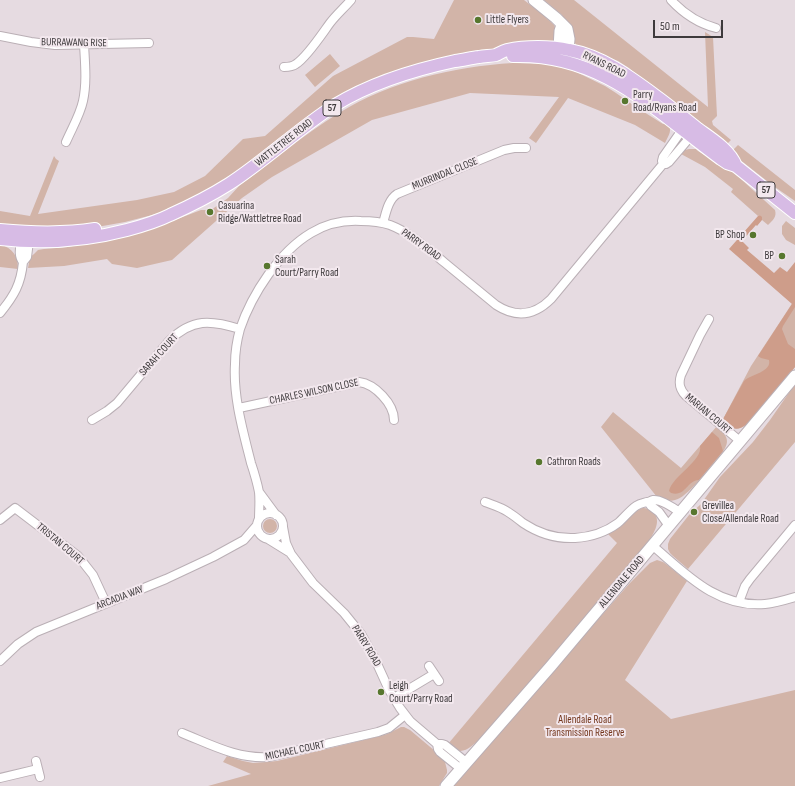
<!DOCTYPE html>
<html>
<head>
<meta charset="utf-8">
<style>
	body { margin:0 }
	#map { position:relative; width:795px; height:786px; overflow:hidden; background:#e6dbe1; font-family:"Sofia Sans Condensed",sans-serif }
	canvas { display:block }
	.scale { position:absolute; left:653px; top:20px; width:70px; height:18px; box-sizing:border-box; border:2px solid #3e3a3c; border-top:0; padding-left:5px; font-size:12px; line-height:14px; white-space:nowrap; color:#3e3a3c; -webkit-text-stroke:3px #f3e8ee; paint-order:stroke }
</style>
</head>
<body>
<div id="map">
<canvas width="795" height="786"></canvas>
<div class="scale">50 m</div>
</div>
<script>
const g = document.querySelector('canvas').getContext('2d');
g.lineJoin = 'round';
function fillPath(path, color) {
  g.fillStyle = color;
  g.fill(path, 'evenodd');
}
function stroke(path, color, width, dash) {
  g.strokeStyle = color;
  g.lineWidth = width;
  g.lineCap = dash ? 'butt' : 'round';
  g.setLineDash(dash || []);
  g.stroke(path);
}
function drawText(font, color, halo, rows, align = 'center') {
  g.font = font + ' "Sofia Sans Condensed",sans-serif';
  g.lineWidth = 4;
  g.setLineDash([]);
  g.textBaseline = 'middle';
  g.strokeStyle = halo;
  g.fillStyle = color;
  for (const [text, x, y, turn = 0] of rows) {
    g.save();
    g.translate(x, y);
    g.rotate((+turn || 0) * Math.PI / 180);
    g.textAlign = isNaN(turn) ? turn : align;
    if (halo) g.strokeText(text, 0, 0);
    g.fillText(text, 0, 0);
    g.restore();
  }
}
fillPath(new Path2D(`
	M454,0h70l18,14 12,11 2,4 -2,10 -2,3 -66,8 -75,17 -154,91 -37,26 -47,24 -13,5 -35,9 -28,5 -97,1v-17l30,5 24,-60 2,3 3,2 -21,53 99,-14 37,-8 31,-16 38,-37 22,-3 68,-60 74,-39h6l21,2z
	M544,0h30l134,107 -3,-75 8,5 4,79 -5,5 1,4 18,15 -4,4 -87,-65 -11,-11 -11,-7 -10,-4 -31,-11 -4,-6 -11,-25z
	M330,54l10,12 -25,21 -10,-12z
	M513,63l36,1 19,4 37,18 11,7 20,14 27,17 4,-2c6,9 2,12 -2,21l-30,-18 -67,-27 -32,45 -7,-5 30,-41 -89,-4 -98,27 -100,57 -30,21 -70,62 -35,8 -25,-4 -5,-5 -43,7 -36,2 2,-11 4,-3 4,-4 6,-1 24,-2 54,-11 29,-7 50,-19h10l17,-12 11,-12c33,-24 65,-52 100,-73 52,-32 113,-46 174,-50z
	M738,145l57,45v11l-23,-16 -38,-30v-6z
	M689,149h7l2,2 29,17 15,12 33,30c2,7 -2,10 -7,15l-6,-5v-2l-2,-3 -2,1 -27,-24 2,-3 -28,-22 -24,-13 4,-4z
	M786,221l9,7v17l-9,-5 -4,-6v-8z
	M0,244c13,5 18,11 18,25l-18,-2z
	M795,299v68l-48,57c-10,8 -15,4 -25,-3l29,-55z
	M795,384v58l-107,127 -15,-13 -3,-3 -2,-4v-5l2,-5 19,-24 12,-11 19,-27 33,-35 17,-22z
	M613,412l68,56 36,-42c13,12 13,17 2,31 -9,10 -32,41 -44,43 -6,2 -13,-1 -18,-3l-56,-70z
	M642,508c5,0 7,1 11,4 10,9 -1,24 -6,32l-77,94 -90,101c-6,5 -15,15 -24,11 -3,-2 -5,-4 -8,-6l169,-201 -10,-10 19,-12 9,-9z
	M263 526a7 7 0 1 1 14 0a7 7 0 1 1-14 0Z
	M657,560l6,2 3,2 21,17 -62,99 46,39 124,-29v96h-343l94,-107 83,-95 21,-21z
	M401,727h3l6,3 25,21 10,11 2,8v3l-8,13h-231l43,-12 -28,-12 4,-6 16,5 10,2 13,-1 11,-1 103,-25 7,-2z`), '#d2b4a8');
fillPath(new Path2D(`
	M760,215l2,2v3l-5,6 -1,-1 -14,16 7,7 -2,2 27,23 6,-6 7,5 8,-10v45l-12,19 -1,3 6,15 7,5v18l-48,57c-10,8 -16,5 -25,-3l22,-40c7,-7 28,-9 25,-21l-8,-2 -3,-2 34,-52 -63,-55 29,-33z
	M712,432l7,6 4,13 -24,29c-13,1 -13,17 -28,13l-2,-2c4,-16 34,-30 31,-45z`), '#ce9d8a');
const street = new Path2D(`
	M671,0c13,14 26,23 45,28
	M0,36l31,6 24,3 94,-2
	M284,67c4,0 8,0 12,-3 11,-7 26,-30 34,-41 6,-8 14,-15 21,-23
	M66,142c6,-14 14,-27 17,-41 4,-18 2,-38 1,-57
	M663,164l-1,-3 1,-4 19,-27
	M383,223c3,-10 5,-23 14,-29l107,-44 10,-2h12
	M21,241c-1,7 -3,15 2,21
	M23,262l4,-5 2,-16
	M0,313c14,-17 21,-29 23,-51
	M709,319l-9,16 -19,40c-3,9 -1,15 5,21l54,45
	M239,408l120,-26c16,2 35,22 35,38
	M92,420l15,-9 10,-8 52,-62c23,-23 42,-21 71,-12
	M259,492l17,23
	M485,502c8,3 16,5 23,10 5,3 10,7 15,11 15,10 33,16 52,15 15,-1 31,-6 43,-15 6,-5 11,-12 18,-17 4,-3 7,-3 11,-4 3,0 3,-1 6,-2 8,-1 21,8 28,13
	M648,502l3,4 8,6 10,14
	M257 526a13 13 0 1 1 26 0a13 13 0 1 1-26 0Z
	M259,519c0,-9 1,-18 0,-27 -2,-10 -5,-20 -8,-29 -8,-32 -18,-66 -16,-99 0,-11 2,-24 5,-35 12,-35 39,-77 71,-96 15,-9 33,-13 50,-12 10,0 20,1 29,4 21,8 38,24 55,38 17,14 34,28 51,42 20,13 38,11 55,-6l112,-135h3l3,-2 22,-26
	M0,520l15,-12 63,48 15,19 13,28
	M283,527l3,16 5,11 22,29 31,30 17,21 13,23 15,33 11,18 10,13 27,23 1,5 2,3 21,17
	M268,539l21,13
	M653,546c33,28 64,62 112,58 10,-1 20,-4 30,-7
	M739,602l6,-16 5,-7 45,-54
	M0,661l18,-17 18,-12 130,-53 47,-22 31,-17 13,-15
	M429,666l10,15
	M394,698l40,-24
	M182,733c30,12 55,26 87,24l109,-25 11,-4 16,-13
	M437,744h5l3,1 21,17
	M36,761l4,16
	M0,778l38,-9`);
const secondary = new Path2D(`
	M534,0l22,18 11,11 2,10 -1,11
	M559,48l1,-17 2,-6
	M446,786l105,-120 244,-290`);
const primary = new Path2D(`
	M513,56c89,-3 141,54 208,103l6,4 9,3 59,47
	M0,230c32,3 64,4 95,-1
	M0,239c43,5 85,2 127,-9 15,-4 29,-8 43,-15 20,-9 40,-19 59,-31 37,-24 69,-55 106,-79 36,-22 78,-35 120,-44 8,-1 16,-3 24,-4 5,-1 12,-1 17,-2 4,-2 7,-4 11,-5 18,-4 44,-4 62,0 33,6 60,26 87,46 14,10 28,22 42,33 14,10 32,21 38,37`);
stroke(street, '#baafb5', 10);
stroke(secondary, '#baafb5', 13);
stroke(primary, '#fff', 14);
stroke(street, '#fff', 8);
stroke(secondary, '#fff', 11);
stroke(primary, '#d7bbe5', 12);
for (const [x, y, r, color] of [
	[478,20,4,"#57772e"],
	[625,101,4,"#57772e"],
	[210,212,4,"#57772e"],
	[753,235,4,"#57772e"],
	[782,256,4,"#57772e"],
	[267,266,4,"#57772e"],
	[539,462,4,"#57772e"],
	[694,512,4,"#57772e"],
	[381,692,4,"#57772e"]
]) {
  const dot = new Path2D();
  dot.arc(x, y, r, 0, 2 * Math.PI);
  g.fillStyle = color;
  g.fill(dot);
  stroke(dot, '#f3e8ee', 1.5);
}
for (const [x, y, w] of [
	[332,108,18],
	[766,190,18]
]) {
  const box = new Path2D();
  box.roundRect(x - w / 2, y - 8, w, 16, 3);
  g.fillStyle = '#f3e8ee';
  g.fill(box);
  stroke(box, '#3e3a3c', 1);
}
drawText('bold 10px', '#3e3a3c', null, [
	["57",332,108],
	["57",766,190]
]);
drawText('11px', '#3e3a3c', '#f3e8ee', [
	["Little Flyers",486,20],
	["Parry",633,95],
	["Road/Ryans Road",633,108],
	["Casuarina",218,206],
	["Ridge/Wattletree Road",218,219],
	["BP Shop",745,235,"right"],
	["BP",774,256,"right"],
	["Sarah",275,260],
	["Court/Parry Road",275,273],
	["Cathron Roads",547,462],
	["Grevillea",702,506],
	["Close/Allendale Road",702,519],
	["Leigh",389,686],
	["Court/Parry Road",389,699]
], 'left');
drawText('11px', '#3e3a3c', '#f3e8ee', [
	["BURRAWANG RISE",74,43,1],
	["RYANS ROAD",604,65,26],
	["WATTLETREE ROAD",284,143,-38],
	["MURRINDAL CLOSE",445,174,-22],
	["PARRY ROAD",421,245,36],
	["SARAH COURT",159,355,-48],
	["CHARLES WILSON CLOSE",314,392,-12],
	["MARIAN COURT",708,414,40],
	["TRISTAN COURT",60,544,40],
	["ALLENDALE ROAD",622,582,-50],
	["ARCADIA WAY",120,598,-21],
	["PARRY ROAD",366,646,59],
	["MICHAEL COURT",295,751,-12]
]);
drawText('11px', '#73361c', '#f3e8ee', [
	["Allendale Road",585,720],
	["Transmission Reserve",585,733]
]);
</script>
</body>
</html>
